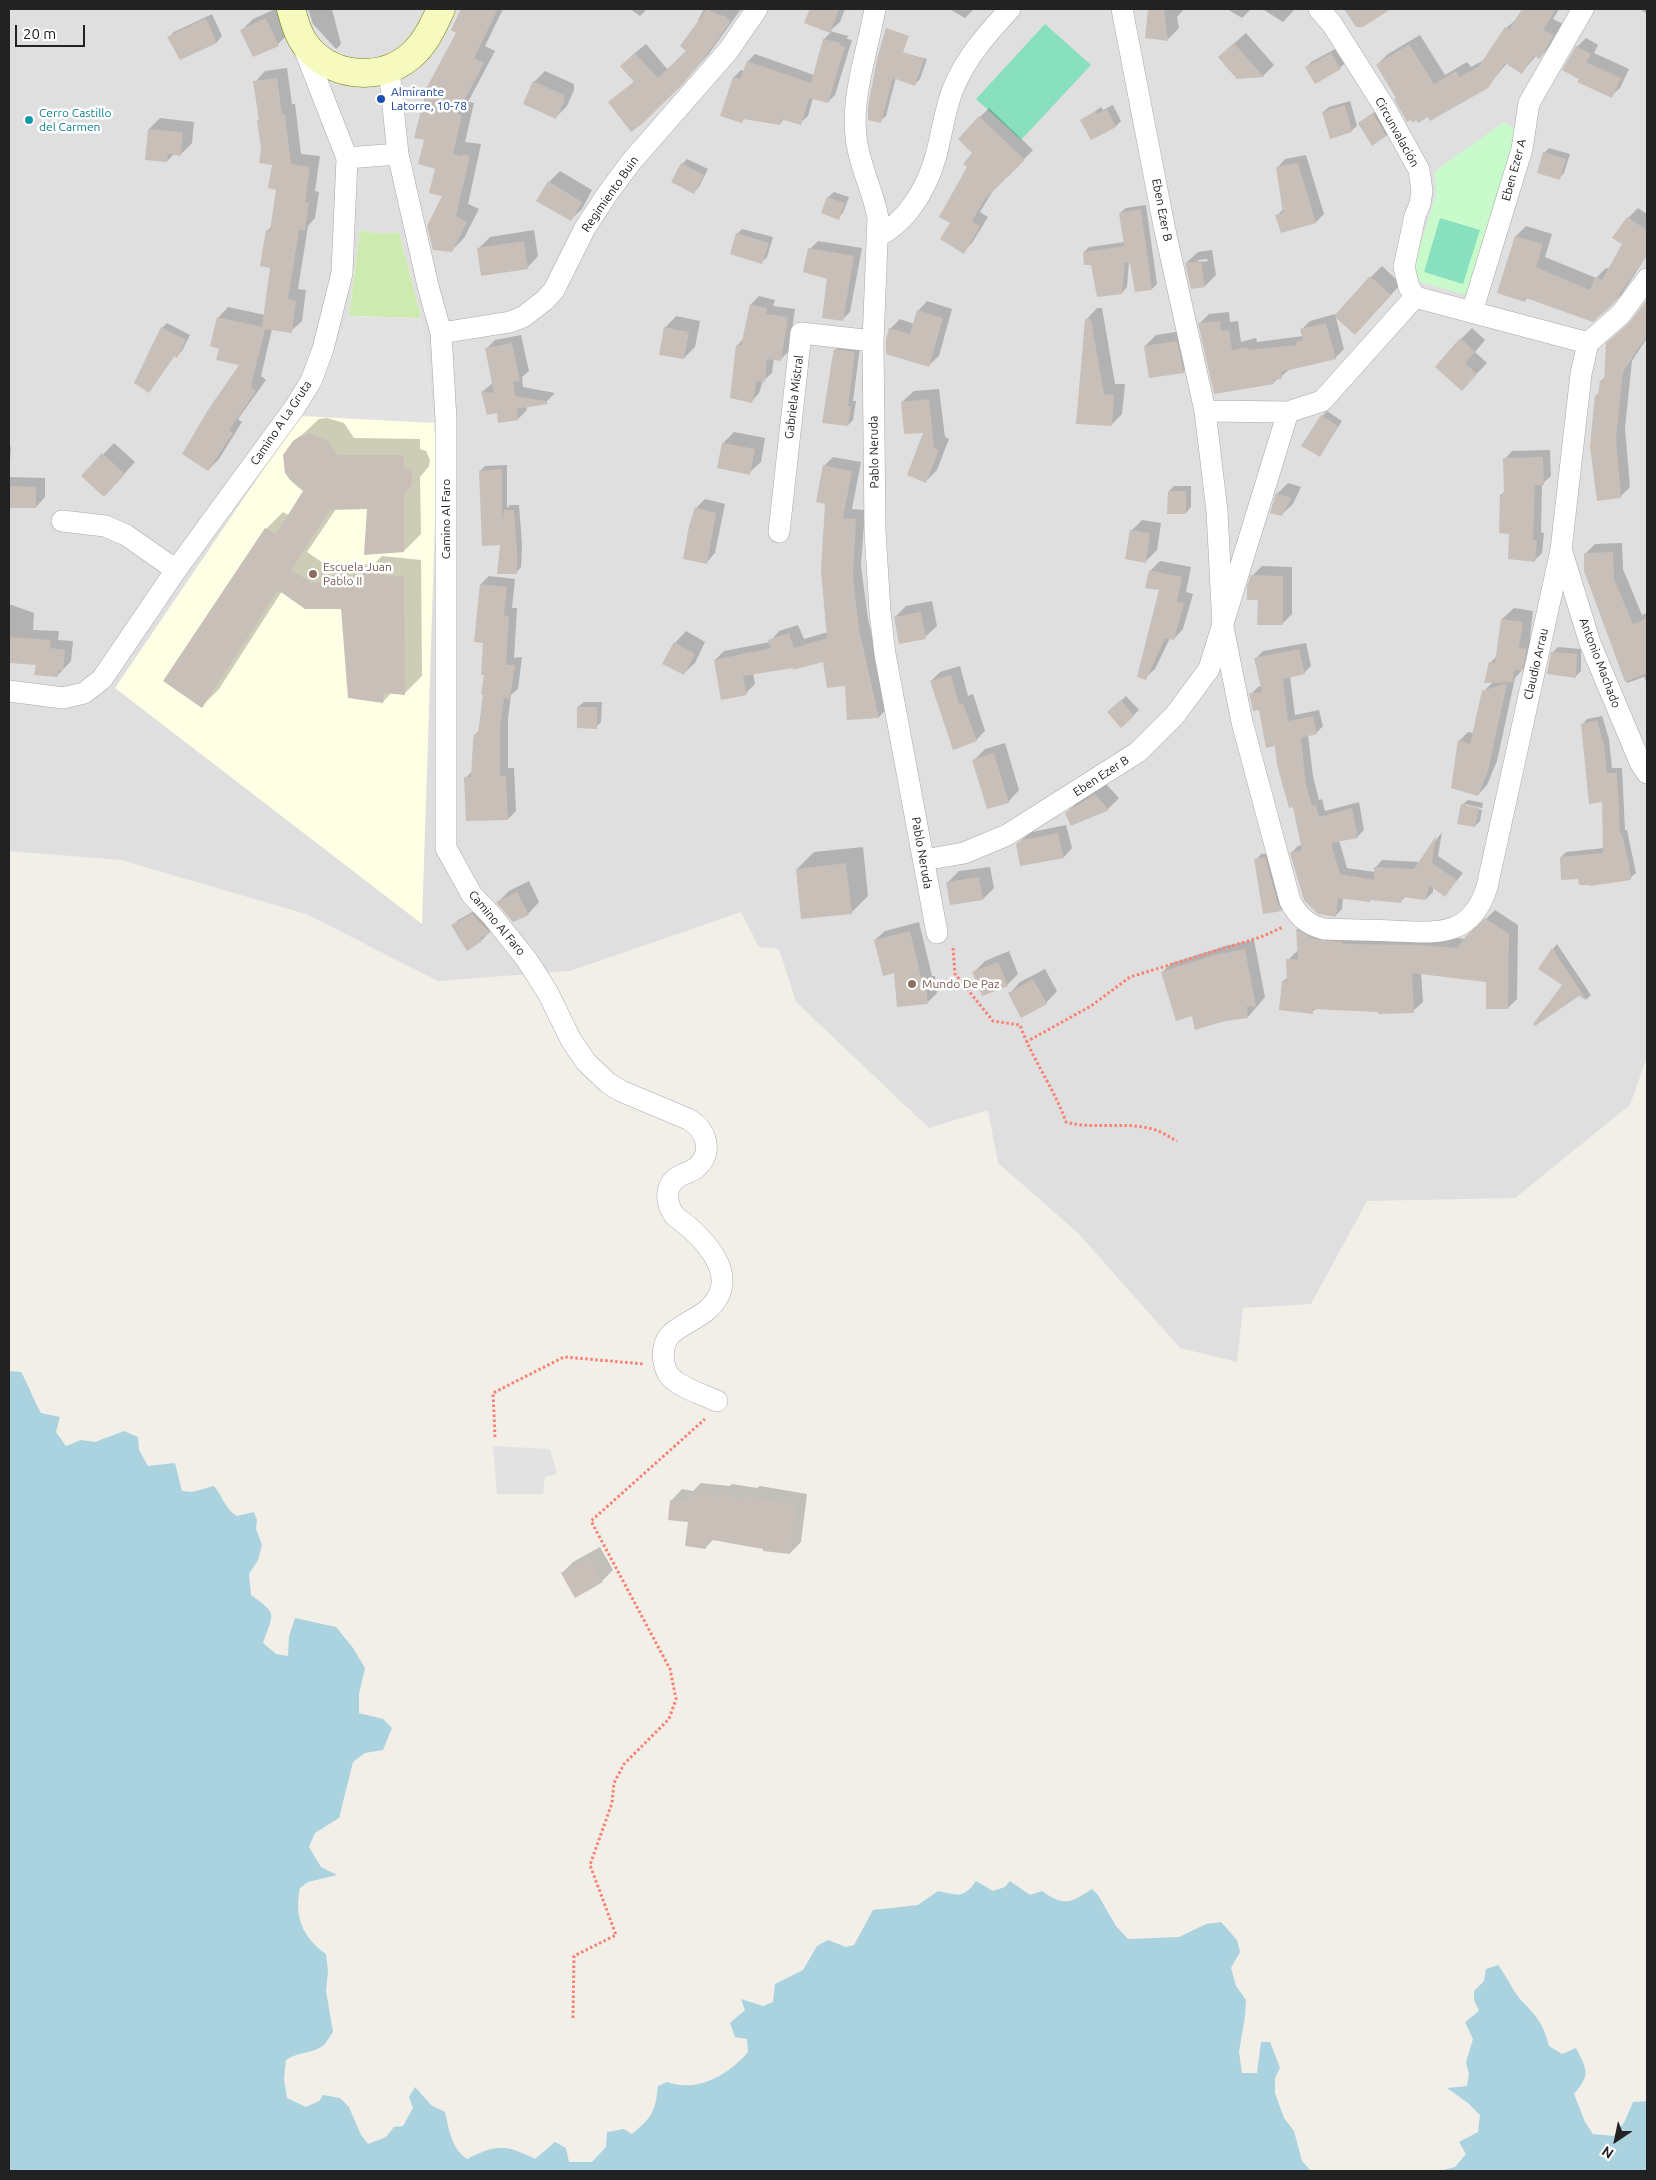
<!DOCTYPE html>
<html>
<head>
<meta charset="utf-8">
<style>
	body { margin:0 }
	#map { position:relative; width:1656px; height:2180px; overflow:hidden; background:#f2efe9; font-family:Ubuntu,sans-serif }
	canvas { display:block }
	.frame { position:absolute; inset:0; border:10px solid #222; pointer-events:none }
	.north { position:absolute; left:1591px; top:2115px; width:50px; height:50px; -webkit-text-stroke:4px #fff; paint-order:stroke; rotate:214deg; font-size:14px; font-weight:700; line-height:20px; text-align:center; color:#222 }
	.north::after { content:''; display:block; margin:auto; width:18px; height:22px; background:#222; clip-path:polygon(50% 0,100% 100%,50% 72%,0 100%) }
	.scale { position:absolute; left:15px; top:25px; width:70px; height:22px; box-sizing:border-box; border:2px solid #222; border-top:0; padding-left:6px; font-size:15px; line-height:18px; white-space:nowrap; color:#222; -webkit-text-stroke:4px #fff; paint-order:stroke }
</style>
</head>
<body>
<div id="map">
<canvas width="1656" height="2180"></canvas>
<div class="frame"></div>
<div class="north">N</div>
<div class="scale">20 m</div>
</div>
<script>
const g = document.querySelector('canvas').getContext('2d');
g.lineJoin = 'round';
function fillPath(path, color) {
  g.fillStyle = color;
  g.fill(path, 'evenodd');
}
function stroke(path, color, width, dash) {
  g.strokeStyle = color;
  g.lineWidth = width;
  g.lineCap = dash ? 'butt' : 'round';
  g.setLineDash(dash || []);
  g.stroke(path);
}
function drawText(font, color, halo, rows, align = 'center') {
  g.font = font + ' Ubuntu,sans-serif';
  g.lineWidth = 5;
  g.setLineDash([]);
  g.textBaseline = 'middle';
  g.strokeStyle = halo;
  g.fillStyle = color;
  for (const [text, x, y, turn = 0] of rows) {
    g.save();
    g.translate(x, y);
    g.rotate((+turn || 0) * Math.PI / 180);
    g.textAlign = isNaN(turn) ? turn : align;
    if (halo) g.strokeText(text, 0, 0);
    g.fillText(text, 0, 0);
    g.restore();
  }
}
fillPath(new Path2D(`
	M9,9h1638v1048l-17,48 -115,93 -148,3 -56,103 -68,4 -6,54 -57,-14 -102,-115 -80,-70 -10,-53 -59,18 -133,-126 -17,-53 -20,-2 -18,-35 -171,59 -132,10 -132,-67 -185,-54 -112,-9z`), '#e0dfdf');
fillPath(new Path2D(`
	M360,230l21,4 18,-2 22,86 13,105 3,37 -15,464 -307,-236 207,-305 27,-67z`), '#ffffe5');
fillPath(new Path2D(`
	M360,230l21,4 18,-2 22,86 -72,-2z`), '#cdebb0');
fillPath(new Path2D(`
	M1504,122l12,8 -9,49 -36,117 -51,-14 -7,-12 23,-75 -1,-24z`), '#c8facc');
fillPath(new Path2D(`
	M1045,24l46,41 -70,75 -45,-41z
	M1440,218l40,12 -17,54 -39,-12z`), '#88e0be');
fillPath(new Path2D(`
	M349,316l72,2 13,105 -134,-7 22,-33z
	M493,1446l57,3 7,25 -12,3 -2,17h-46z`), '#e2e2e2');
fillPath(new Path2D(`
	M9,1371l12,1c8,14 12,27 20,41l19,4 -4,15 10,14 15,-6 14,2 29,-11 14,6 1,13 9,16 27,-3 7,28 10,1 22,-6c9,11 11,23 23,30l17,-4 3,8 -1,9 6,16 -4,15 -9,14 2,21c28,20 22,18 12,48l13,11 12,2 1,-20 6,-18 41,9 17,21 12,20 -6,26v19l24,6 9,9 -9,22 -18,3 -12,9 -14,56 -24,15 -6,14 12,20 16,8 -29,7 -8,6c-6,28 2,49 26,66l2,17 -2,20 7,41c-3,4 -6,10 -9,13 -11,9 -25,6 -38,15l-2,19 3,19 19,9 13,-6 4,-6 17,3 9,9 12,28 7,9 18,-7 8,-10 9,-1 10,-18 -4,-11 6,-10 16,18 14,7c4,17 6,36 22,47 30,-15 38,-15 68,0l20,-17 11,6 3,14h23l14,-15 1,-15 17,-3 8,5c20,-17 23,-21 26,-48l9,-4c31,11 61,-7 81,-30l-1,-13 -12,-2 -5,-14 15,-13 -4,-11 22,7 10,-4 2,-18 28,-14 14,-24 11,-6 18,7 8,-2 19,-35 45,-5 20,-14c19,4 26,8 38,-10l17,10 12,-4 5,-6 20,14 12,-4c23,16 28,12 50,-2l6,6 18,31 12,13 51,-2 27,-13 15,-2 16,18 3,12 -9,16 5,18 10,14 -1,16 -6,36 3,21h15l4,-31h9l10,26 -5,10v15l9,25 10,13 8,30 9,10h-1302z
	M1498,1965c8,10 14,24 22,34 16,17 23,23 29,47l13,8 14,-6c11,21 15,27 -2,46l11,28 8,12 21,2 11,-15 8,-19 14,-1v70h-207l15,-4 11,-13 -7,-12 19,-10 2,-17 -12,-12 -21,-15 20,-2 2,-12 -3,-12 7,-23 -8,-17 14,-11 -5,-11v-9l10,-10 2,-12z`), '#aad3df');
fillPath(new Path2D(`
	M275,9h3l11,24 -11,11 -36,-14 11,-11z
	M308,9h24l9,35 -5,5 -23,-25z
	M463,9h40l-18,37 10,5 -27,51 6,1 -9,39 16,2 -13,60 11,5 -15,29 -12,12 -8,-55 -8,-27 22,-136 -5,-2z
	M630,9h17l-7,7z
	M704,9h37l-33,46 -66,67 -33,-20 26,-21 -4,-25 15,-12 22,26 20,-20 12,-29 -2,-1z
	M811,9h34l-5,13 -10,9 18,5 -1,3 5,1 -17,55 -7,7 -15,-4 -5,18 -8,7 -15,-5 -5,6 -35,-6 -3,4 -8,-45 7,-7 3,1 4,-10 7,-7 59,21 10,-36 7,-7 -25,-9z
	M949,9h25l-9,9z
	M1149,9h35l-7,8 2,11 -11,11 -22,-2z
	M1227,9h24l-9,9z
	M1266,9h29l-12,13 -19,-12z
	M1524,9h35l-6,10 10,5 -13,23 -10,10 -4,-1 -14,16 -15,-9 -20,24 -59,29 -30,-18 -21,-33 11,-11 32,-19 25,40 22,-13 4,5 15,-8 20,-31 12,-10z
	M1640,9h7v5z
	M212,14l10,22 -5,6 -37,17 -11,-22 5,-5z
	M1246,33l28,32 -11,11 -32,-30z
	M1586,38l12,7 -4,8 35,16 -9,19 -9,8 -30,-17 -4,-32z
	M885,48l42,11 -7,20 -5,5 -19,-7 -10,39 -6,5z
	M1337,48l8,15 -5,5h-34l5,-6z
	M287,68l5,36h3l6,50 19,2 -5,35 4,1 -4,26 -7,8 -10,63 8,1 -4,31 -11,10 -19,-2 -11,47 5,4 -28,39 4,3 -23,37 -11,11 33,-105 -20,-17 -3,-30 10,-11 37,8 7,-48 -5,-36 5,-5 5,-38 -4,-24 -11,-15 -7,-67 10,-11z
	M545,71l29,13v6l-7,16 -11,11 -22,-35z
	M1350,101l7,25 -6,5 -28,-19 6,-5z
	M1113,105l8,16 -5,5 -25,12 -9,-18 19,-13 2,3z
	M989,108l44,42 -39,39 -14,23 8,5 -16,26 -9,9 -11,-29 22,-71 6,-35z
	M1379,109l12,21 -5,6 -27,-13z
	M160,118l34,4 -2,21 -11,11h-7l-7,7 -18,-32z
	M1549,148l21,6 -6,19 -5,6 -15,-26z
	M1306,155l18,59 -8,8 -39,-6 6,-7 -6,-41 8,-9z
	M687,159l21,10 -9,18 -5,5 -12,-28z
	M560,171l32,19 -10,19 -12,11 -21,-38z
	M834,192l15,5 -6,16 -5,5 -15,-6 5,-15z
	M1146,205l11,79 -5,5 -21,-27h-2l-2,25 -5,6 -38,-41 5,-5 36,-5 -5,-29 6,-5z
	M1638,208l9,6v41l-25,39 -11,11 -83,-8 -3,4 -26,-8 17,-57 10,-10 26,8 -7,23 51,21 10,-10 3,1 14,-25 5,-26z
	M742,229l31,8 -6,20 -5,5 -25,-28z
	M534,230l4,26 -11,12 -48,-20 11,-11z
	M818,241l44,7 -12,64 -8,8 -14,-42 -18,-29z
	M1212,250l4,25 -11,11 -13,2 -6,-25 12,-11zM1207,259l1,2 -10,1v-2z
	M1382,266l19,18 -35,38 5,-45z
	M759,296l16,4 -2,6 22,3 -6,42 -8,8 -7,-1 -2,15 -9,8 -4,12 -8,9 -14,-56 6,-7 8,-35z
	M927,301l25,8 -13,47 -10,9 -39,-36 10,-10 14,5 4,-13z
	M1647,302v36l-15,23 -7,67 5,59 -10,10 -24,-101 4,-4 1,-11 4,-4 29,-58z
	M1097,308h5l13,76h10l-3,30 -11,11 -25,-105z
	M1229,312l1,10 8,-1 3,21 15,-4 1,4 46,-6 -2,-6 9,-9 25,-7 9,35 -9,9 -45,11 -17,14 -58,9 -15,-69 9,-9z
	M676,316l24,5 -5,26 -11,11 -19,-30z
	M167,323l23,12 -8,16 -5,5 -2,-1 -26,37 13,-64z
	M1472,328l13,12 -10,12 12,11 -25,26 -1,-50z
	M1188,330l6,31 -11,11 -38,-26 11,-11z
	M521,335l8,36 -7,6 1,10 32,6 -9,9 -20,4 1,4 -9,9 -20,-8 -10,2 -5,-22 10,-8 -7,-34 9,-9z
	M841,345l19,2 -7,54h3l-3,19 -5,5 -25,-3 9,-62 3,-10z
	M939,389l6,48 4,2 -12,31 -11,11 -1,-50 -23,-29 12,-11z
	M1327,411l15,10 -22,34 2,-39z
	M327,418l17,5 10,15 66,1v10l6,2 4,9 -1,6 -9,11 1,57 -17,17 -36,-43 -32,1 -29,43 22,15 45,-3 8,-8 39,4 1,116 -17,17 -13,-1 -9,10 -41,-94 -60,-17 -63,98 -17,17 64,-177 17,-17 7,4 15,-25 -21,-35 4,-8 31,-29z
	M734,432l31,6 -4,24 -12,11 -26,-30z
	M114,443l21,19 -20,22 -32,-8z
	M9,447h2l-2,30 36,1v19l-9,10h-26l-1,6z
	M1550,450l1,26 -9,8 -1,48 3,1 -2,20 -7,7 -24,-28 -10,-37 5,-5 -1,-31 7,-8z
	M833,457l28,5 -9,47 13,1 -4,56 7,53 20,88 -9,10 -55,-57 -71,13 2,11 -9,9 -31,-33 9,-9 46,-9 9,-11 19,-6 6,14 24,-7 -4,-166z
	M507,465v43l3,-3h9l3,39 -1,23 -5,6 -14,-29 -22,-73 5,-5z
	M1288,483l13,4 -8,17 -12,11 -4,-21z
	M1174,486h17v21l-5,6 -17,-22z
	M705,499l20,5 -10,49 -9,10 -10,-55z
	M1142,520l19,3 -4,27 -11,11 -15,-30z
	M1622,543l1,26 19,46 5,-2v70l-3,-6 -17,6 -41,-112v-18l9,-9z
	M1160,561l31,6 -5,25 7,2 -10,35 -9,10 -4,-1 -15,31 -10,9 16,-89 -11,-18z
	M1262,566l30,1v47l-10,10 -30,-48z
	M489,576l26,3 -3,29h5l-3,50 8,-1 -4,32 -7,6 -3,24v49h6l2,43 -8,8 -42,-41 6,-7 4,-37 4,-4 5,-56 -4,-90z
	M932,601l5,25 -12,11 -30,-20 11,-11z
	M9,604l25,9 -1,17 26,1 -1,9 15,1 -2,20 -14,15 -20,-12 -28,-3z
	M1514,608l19,3 -3,26 7,1 -5,21 -17,19 -18,83 -10,24 -9,10 -19,-54 9,-9 6,1 9,-41 11,-11 -4,-18 7,-7 5,-37z
	M686,631l19,11 -10,21 -12,11 -8,-31z
	M1306,643l5,23 -7,7 -14,3 5,39 24,-5 4,16 -7,7 -8,2 5,41 6,24 3,-1 3,12 34,-9 5,28 -7,7 -18,3 8,28 28,4 1,-5 6,-7 38,2 22,-30 -4,24 25,17 -18,22 -12,-8v5l-7,7 -20,-3 -5,5 -29,-3 -3,3 -26,-4 -1,12 -7,7 -44,-63 7,-7 4,-1 -8,-40 -18,-61 -25,-50 7,-7 4,-1 -6,-28 7,-7z
	M1558,647l23,2v22l-5,5 -23,-24z
	M960,666l8,30 5,-2 12,37 -9,9 -45,-59 9,-9z
	M1126,696l13,14 -18,16 -7,-19z
	M584,702h18l-1,20 -5,5 -18,-20z
	M1602,716l7,23 3,29h10l3,62h2l9,43 -6,5h-51l-18,-21 5,-5 38,-4v-48l-22,-75 5,-6z
	M1005,743l14,47 -11,12 -34,-42 11,-11z
	M1106,784l13,14 -11,11 -37,16 -5,-12 12,-11z
	M1468,800l15,3 -1,5 -17,-4v2l17,4 -2,11 -5,5 -13,-21z
	M1066,825l6,23 -8,9 -43,7 -4,-19 9,-9 6,-4z
	M863,847l5,49 -17,17 -54,-44 17,-17z
	M1270,853l16,52 -5,5 -25,-50 5,-6z
	M990,867l4,21 -11,11 -35,-17 11,-11z
	M529,881l10,21 -11,12 -30,-12 11,-11z
	M478,909l16,18 -12,13 -29,-15 5,-5z
	M1495,910l23,15 -1,74 -9,9 -20,-27 -67,-8 2,29 -10,9 -96,-3 -5,4 -29,-31 5,-4v-17l10,-10 -1,-20 9,-9 160,18z
	M919,922l13,54h3l2,17 -9,9 -53,-62 10,-9z
	M1254,940l11,57 -17,20 -55,-2 -31,-43 10,-9 53,-17z
	M1557,944l34,51 -4,4 -8,-4 -26,-46z
	M1009,951l9,23 -11,11 -33,-13 11,-11z
	M1045,969l12,22 -11,12 -25,13 -12,-22 11,-12z
	M701,1483l29,3 2,-2 25,4 3,-2 47,8 -6,48 -11,11 -76,-14 -8,8 -17,-26 -18,-20 11,-12 11,2z
	M600,1547l13,23 -11,11 -40,-8 11,-11z`), '#0003');
fillPath(new Path2D(`
	M461,9h37l-24,49 10,5 -27,51 5,1 -9,39 9,2 1,-2 7,2 -14,60 11,6 -15,30 -19,-2 -6,-24 15,-30 -13,-3 6,-24 -17,-5 6,-24 -10,-2 13,-51 29,-54 -5,-3z
	M707,9l15,7 1,-2 8,7 -33,45 -15,18 -40,39 -12,9 -23,-30 26,-20 -14,-16 15,-13 23,25 28,-27 -6,-5z
	M810,9h29l-9,24 -26,-10z
	M1148,9h16l4,32 -23,-3z
	M1344,9h47l-28,18h-7z
	M1522,9h34l-13,21 11,5 -14,24 -6,-3 -12,18 -17,-11 -17,25 -58,33 -2,-4 -10,6 -2,-3 -3,3 -2,-3 -4,2 -13,-23 2,-1 -20,-33 33,-21 25,40 22,-13 4,6 19,-11 26,-39 4,3z
	M206,18l11,25 -37,17 -13,-23z
	M266,18l13,28 -26,11 -13,-27z
	M886,28l23,8 -6,16 21,7 -9,27 -22,-8 -12,45 -13,-3v-13l9,-48z
	M823,39l18,4 -1,3 5,1 -17,56 -19,-5 -8,27 -20,-6 -1,6 -37,-6 -1,4 -22,-7 13,-39 7,2 7,-18 64,22z
	M1234,43l30,34 -27,2 -8,-9 -11,-13z
	M1576,46l15,8 -5,8 35,16 -9,20 -35,-16 2,-3 -17,-9z
	M1331,53l10,16 -26,15 -10,-17z
	M277,78l5,36h3l6,50 19,3 -5,35h4l-4,28h-6l-11,69 8,2 -4,32 -27,-4 -14,58 5,4 -27,39 4,3 -25,38 -26,-17 26,-44 31,-45 -23,-5 3,-11 -9,-3 7,-29 45,10 8,-59 -10,-2 6,-36 4,1 6,-41 -8,-2 4,-23 -13,-2 2,-14 -4,-29h2l-6,-39z
	M533,81l31,14v7l-8,17 -33,-15z
	M1345,105l7,27 -22,7 -8,-27z
	M1107,109l9,18 -25,13 -11,-20 16,-9 1,3z
	M1373,113l13,23 -14,10 -14,-23z
	M979,116l46,44 -40,39 -13,22 8,5 -16,28 -24,-15 10,-16 -11,-6 28,-50 -4,-3 9,-11 -14,-14z
	M148,129l35,3 -2,24 -13,-2 -1,8 -22,-2z
	M1543,152l23,7 -6,21 -23,-7z
	M681,163l23,12 -10,19 -23,-12z
	M1298,163l18,60 -35,10 -6,-18 8,-2 -7,-46z
	M548,181l34,21 -11,19 -35,-20z
	M827,197l18,6 -6,17 -18,-7z
	M1141,209l11,81 -17,2 -5,-29h-5l-3,31 -25,3 -6,-32h-7l-1,-13 41,-6 -5,-33z
	M1627,217l20,13v25l-35,50 -19,17 -67,-24 -1,4 -28,-9 18,-57 28,8 -7,23 54,23 5,-13 7,3 20,-36 -10,-6z
	M736,233l33,10 -7,21 -32,-10z
	M524,241l4,28 -47,7 -4,-28z
	M808,248l46,8 -11,65 -21,-3 5,-39 -24,-7z
	M1201,261l4,26 -14,2 -6,-26z
	M1370,276l21,19 -36,40 -21,-19z
	M1647,300v35l-24,37 -7,66 5,60 -24,3 -7,-55 5,-51 3,1 2,-16 4,1 2,-38 23,-20z
	M750,304l17,4 -1,6 22,3 -7,44 -14,-2 -2,23 -8,-1 -5,22 -22,-5 6,-53 5,1z
	M917,310l26,8 -14,49 -43,-13v-14l3,-12 21,6z
	M1085,319h6l13,75 10,1 -2,31 -36,-2z
	M1220,321l1,10 8,-1 3,20 15,-3 1,3 48,-5v-3l7,-2 -3,-11 26,-6 10,36 -55,13 1,7 -9,1 1,4 -60,10 -16,-71z
	M161,327l25,13 -9,18 -3,-2 -25,37 -15,-10z
	M664,327l25,5 -5,27 -25,-4z
	M1460,338l15,14 -10,11 12,11 -15,17 -27,-24z
	M1177,341l7,32 -35,5 -5,-32z
	M512,343l8,38 -7,1 2,14 32,5v3l-30,5 1,11 -20,3 -1,-10 -10,2 -6,-24 13,2 -9,-45z
	M834,349l21,3 -7,54h3l-3,20 -26,-3z
	M929,399l5,49 5,2 -13,33 -19,-8 16,-42 -19,1 -3,-32z
	M1321,415l17,11 -18,31 -19,-11z
	M310,434l17,6 10,15h66l1,11 8,7v11l-8,11v57l-40,3 3,-46 -37,1 -39,60 21,13 51,-3v-7l41,4 1,118 -21,-2 -1,10 -35,-5 -7,-89h-36l-27,-19 -76,118 -39,-27 102,-153 11,6 27,-43 -13,-11 -5,-7 -2,-18 10,-14 7,-5z
	M722,443l33,6 -5,26 -33,-7z
	M102,453l23,21 -21,23 -23,-21z
	M1543,457l1,28h-9l-2,55h4l-2,22 -27,-3 1,-25 -10,-1 1,-39h4l-1,-36z
	M823,465l29,6 -9,47 13,1 -3,57 6,53 20,89 -32,2 -2,-34 -18,2 -4,-26 -30,8v-2l-50,8 4,19 -26,5 -7,-40 57,-12 -3,-8 21,-7 5,15 33,-10 -6,-67 4,-67 -9,-2z
	M502,469v54l2,-13h10l3,40v24h-20l3,-29 -18,1 -3,-75z
	M9,486l27,1v21h-27z
	M1168,491h18v23h-19z
	M1276,493l15,5 -9,18 -12,-3z
	M695,507l21,6 -9,51 -24,-5 6,-33z
	M1130,530l20,3 -4,30 -21,-4z
	M1613,552l1,27 19,45 14,-6v55l-22,9 -41,-111v-18z
	M1149,570l33,7 -5,25 7,1 -10,37 -9,-2 -19,42 -9,-3 22,-87 -14,-2z
	M1251,575l32,1v49h-26l1,-25h-11v-14z
	M480,584l27,3 -3,29h5l-3,49h9l-5,34 -6,-1 -4,30v48h6l2,44 -42,1 -2,-44h7l2,-35 1,-8h4l5,-39 -2,-1 3,-19h-3l2,-32 -9,-1z
	M921,612l5,27 -27,5 -5,-27z
	M1501,619l22,3 -4,26 8,1 -5,22 -8,-1 -1,12 -29,1 5,-21 6,1z
	M9,637l42,3 -1,8 15,2 -2,21 -5,-1v7l-24,-2 2,-10 -27,-2z
	M674,642l21,12 -11,21 -22,-11z
	M1299,649l6,25 -22,5 5,42 25,-5 4,18 -16,4 5,46 6,22 4,-1 3,12 33,-9 6,30 -27,5 9,31 34,6v-13l40,2 22,-33 -4,27 25,17 -12,17 -16,-12 -3,15 -24,-3 -1,6 -31,-3v2l-32,-4 -2,19 -18,-3 -14,-14 -14,-47 12,-3 -9,-43 -4,1 -12,-43 -2,-19 -9,2 -7,-38 -6,1 -4,-18 13,-1 -8,-34z
	M1551,652l26,2 -1,24 -29,-4z
	M951,675l8,29 4,-1 14,38 -24,9 -23,-69z
	M1507,683l-19,88 -10,25 -27,-8 7,-48 12,4 12,-53z
	M1121,700l13,16 -13,12 -14,-16z
	M577,707h20v22l-20,-1z
	M1597,720l7,25 3,28h10l3,61h2l7,31 2,15 -41,6v-1h-11l-1,-6 -17,1 -1,-23 43,-4 -1,-51 -13,2 -8,-80z
	M994,753l15,50 -22,6 -15,-49z
	M1095,794l14,16 -38,16 -6,-13z
	M1461,804l18,4 -4,19 -18,-3z
	M1058,833l6,25 -44,8 -4,-22 6,-4z
	M1265,857l13,47 4,7 -19,3 -9,-55z
	M846,863l6,51 -51,5 -5,-50z
	M979,877l4,23 -33,5 -4,-23z
	M517,892l12,23 -16,7 -17,-20z
	M472,914l18,19 -10,5 2,3 -15,10 -16,-26z
	M1485,918l24,16 -1,75h-22v-27l-74,-9 2,40 -36,1v-2l-65,-3v5l-34,-4 3,-29h5l-1,-22h12l-2,-30 19,10 27,3v2l77,1 39,3 8,-12z
	M910,931l13,54 3,-1 2,20 -31,3 -3,-34 -11,3 -9,-36z
	M1552,948l35,53 -8,-5 -44,30 -2,-2 29,-39 -24,-16z
	M1245,949l11,58 -9,-1 1,12 -23,3 -30,9 -3,-14 -16,5 -15,-49 53,-17z
	M998,962l10,24 -26,10 -10,-24z
	M1033,979l14,25 -26,14 -13,-25z
	M689,1493l30,4v-3l28,5v-3l49,9 -6,49 -27,-3v-2l-56,-10 -1,10 -21,-3 3,-24 -20,-2 2,-20 18,2z
	M589,1557l14,25 -28,16 -14,-25z`), '#c7bfb8');
const street = new Path2D(`
	M875,9c-7,40 -24,88 -19,128 3,29 17,53 22,81l-5,123 2,190 5,81 5,42 52,279
	M1122,9l42,217 41,185 12,100 6,116 19,95 48,179c8,15 17,24 34,28 23,1 46,1 69,2 44,2 78,7 94,-44l74,-337 20,-176 7,-31 33,-29 26,-35
	M1319,9l13,15 53,84 34,62 3,21 -2,13 -5,12 -11,51 5,20 6,10
	M389,69l9,85 30,132 13,47 5,87v428l26,47 20,21 35,44 21,33 23,47 15,22 22,21 13,8 67,28c18,10 26,33 9,48 -5,5 -11,5 -17,9 -16,8 -15,27 -5,40 27,20 71,62 31,95 -10,8 -25,14 -35,23 -7,7 -9,19 -7,28 1,8 5,15 11,19 12,9 29,14 42,20
	M347,158l51,-4
	M878,236c29,-14 48,-47 57,-77 7,-24 9,-47 18,-70 13,-32 34,-55 57,-80
	M1415,297l173,46
	M1472,312l50,-163 7,-46 54,-94
	M441,333l69,-11 13,-5 22,-17 9,-10 31,-62 23,-35 23,-31 97,-111 29,-42
	M1205,411l83,1
	M62,521l43,5 21,9 50,35
	M779,532l22,-199 72,8
	M1562,552l28,91 50,119 7,11
	M9,691l54,7 21,-5 18,-14 74,-109 119,-163 16,-26 12,-32 19,-76 5,-115 -45,-115
	M924,860l40,-7 43,-18 131,-83 37,-37 34,-46 79,-257 34,-11 93,-104`);
const secondary = new Path2D(`
	M291,9c4,14 7,27 17,39 27,31 77,34 107,4 12,-12 19,-28 26,-43`);
stroke(street, '#a9a9a9', 22);
stroke(secondary, '#707d05', 29);
stroke(new Path2D(`
	M953,948l2,26 38,47 27,4c12,34 34,63 46,97 29,8 58,-1 86,7 9,2 17,8 25,12
	M1026,1042l65,-36 39,-29 131,-40 22,-10
	M495,1437l-2,-44 71,-36 80,7
	M573,2018l1,-62 42,-21 -26,-70 22,-62 2,-20 10,-19 45,-45 7,-20 -6,-30 -79,-148 114,-102`), '#fa8072', 3, [2.5, 2.5]);
stroke(street, '#fff', 21);
stroke(secondary, '#f7fabf', 28);
for (const [x, y, r, color] of [
	[381,99,5,"#1a4fb4"],
	[29,120,5,"#0f9aa8"],
	[313,574,5,"#8d6e63"],
	[912,984,5,"#8d6e63"]
]) {
  const dot = new Path2D();
  dot.arc(x, y, r, 0, 2 * Math.PI);
  g.fillStyle = color;
  g.fill(dot);
  stroke(dot, '#fff', 2);
}
drawText('12px', '#164399', '#fff', [
	["Almirante",391,92],
	["Latorre, 10-78",391,106]
], 'left');
drawText('12px', '#0d838f', '#fff', [
	["Cerro Castillo",39,113],
	["del Carmen",39,127]
], 'left');
drawText('12px', '#222', '#fff', [
	["Circunvalación",1397,132,61],
	["Eben Ezer A",1514,170,-75],
	["Regimiento Buin",610,194,-55],
	["Eben Ezer B",1162,210,79],
	["Gabriela Mistral",794,397,-83],
	["Camino A La Gruta",281,423,-56],
	["Pablo Neruda",874,452,-91],
	["Camino Al Faro",446,519,-90],
	["Antonio Machado",1600,663,69],
	["Claudio Arrau",1536,664,-77],
	["Eben Ezer B",1101,776,-33],
	["Pablo Neruda",922,853,80],
	["Camino Al Faro",497,923,50]
]);
drawText('12px', '#785e54', '#fff', [
	["Escuela Juan",323,567],
	["Pablo II",323,581],
	["Mundo De Paz",922,984]
], 'left');
</script>
</body>
</html>
